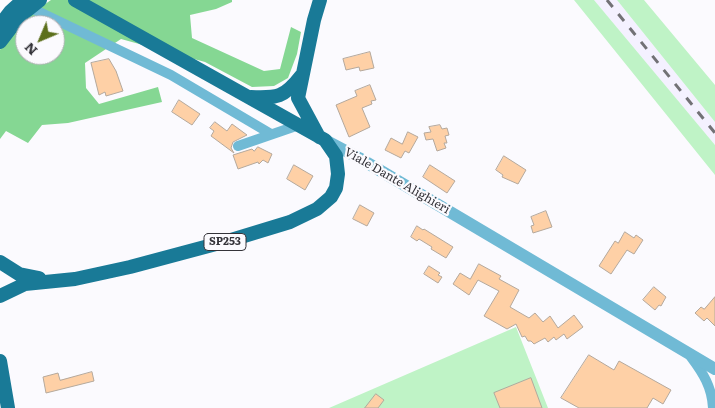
<!DOCTYPE html>
<html>
<head>
<meta charset="utf-8">
<style>
	body { margin:0 }
	#map { position:relative; width:715px; height:408px; overflow:hidden; background:#fbfafe; font-family:Literata,serif }
	canvas { display:block }
	.north { position:absolute; left:15px; top:15px; width:50px; height:50px; box-sizing:border-box; background:#fbfafe; border:1px solid #abaaaf; border-radius:50%; rotate:225deg; font-size:14px; font-weight:700; line-height:20px; text-align:center; color:#343339 }
	.north::after { content:''; display:block; margin:auto; width:18px; height:22px; background:#5c6f1c; clip-path:polygon(50% 0,100% 100%,50% 72%,0 100%) }
</style>
</head>
<body>
<div id="map">
<canvas width="715" height="408"></canvas>
<div class="north">N</div>
</div>
<script>
const g = document.querySelector('canvas').getContext('2d');
g.lineJoin = 'round';
function fillPath(path, color) {
  g.fillStyle = color;
  g.fill(path, 'evenodd');
}
function stroke(path, color, width, dash) {
  g.strokeStyle = color;
  g.lineWidth = width;
  g.lineCap = dash ? 'butt' : 'round';
  g.setLineDash(dash || []);
  g.stroke(path);
}
function drawText(font, color, halo, rows, align = 'center') {
  g.font = font + ' Literata,serif';
  g.lineWidth = 4.5;
  g.setLineDash([]);
  g.textBaseline = 'middle';
  g.strokeStyle = halo;
  g.fillStyle = color;
  for (const [text, x, y, turn = 0] of rows) {
    g.save();
    g.translate(x, y);
    g.rotate((+turn || 0) * Math.PI / 180);
    g.textAlign = isNaN(turn) ? turn : align;
    if (halo) g.strokeText(text, 0, 0);
    g.fillText(text, 0, 0);
    g.restore();
  }
}
fillPath(new Path2D(`
	M594,0h23l98,122v23z`), '#f4f1ff');
fillPath(new Path2D(`
	M574,0h20l121,145v30z
	M617,0h27l71,85v37z
	M516,327l32,81h-219z`), '#bff3c6');
fillPath(new Path2D(`
	M51,0h181v2l-16,7 -26,6 2,23 72,33 16,-2 11,-42 10,5 -4,22 -9,24 -14,8 -22,1 -47,-25 -84,-23 -36,24 1,25 13,16 59,-17 4,15 -94,21 -26,2 -14,18 -22,-12 -6,8v-89c7,-20 34,-38 51,-50zM25,25h30v30h-30z`), '#85d793');
const building = new Path2D(`
	M370,52l4,16 -14,3 -1,-4 -13,3 -3,-11z
	M109,59l7,12 7,20 -17,5 -1,-4 -6,3 -8,-32z
	M370,85l6,15 -5,1 1,3 -10,4 8,19 -21,10 -13,-32 21,-9 -2,-5z
	M179,100l21,14 -8,11 -20,-13z
	M215,122l12,9 5,-7 15,11 -14,7 -2,6 3,5 -23,-17 3,-5 -4,-3z
	M440,125l2,4 5,-1 2,7 -4,1 2,7h-3l2,5 -9,3 -4,-12 -7,1 -2,-7 7,-1 -2,-5z
	M408,132l10,5 -9,16 -4,-2 -4,7 -16,-8 6,-12 11,6z
	M258,147l14,7 -4,9 -5,-3 -4,4 -1,-2 -20,7 -5,-14 19,-6 2,2z
	M504,156l22,14 -8,14 -16,-7 1,-2 -7,-5z
	M294,165l19,11 -8,14 -18,-11z
	M430,165l25,16 -8,12 -24,-16z
	M360,205l14,8 -7,13 -14,-7z
	M546,211l6,16 -19,6 -2,-7 3,-1 -3,-8z
	M417,226l6,4 1,-1 29,18 -7,11 -15,-9 1,-2 -13,-8 -2,2 -6,-4z
	M625,232l9,6 2,-3 7,5 -9,14 -7,-4 -16,24 -12,-8 16,-25 3,2z
	M479,264l22,12 -2,3 20,11 -9,17 19,11 6,-5 8,9 7,-6 8,12 16,-13 9,12 -16,12 -3,-5 -8,6 -2,-3 -6,5 -3,-4 -11,6 -3,-3h-3l-3,-5 -3,1 -6,-13 -9,5 -23,-13 15,-25 -21,-11 -9,15 -16,-11 7,-11 10,6z
	M429,266l11,7 -2,2 4,2 -4,6 -14,-9z
	M654,287l12,10 -5,9 -2,-1 -4,5 -12,-10z
	M715,297v29l-8,-8 -3,3 -9,-8 6,-6 3,2z
	M589,355l25,15 5,-9 52,29 -8,14 -10,-6 -6,10h-68l-18,-10z
	M92,372l2,9 -48,12 -3,-16 15,-4 2,7z
	M531,378l11,30h-42l-6,-15z
	M376,394l8,6 -6,8h-13z`);
fillPath(building, '#fed0a6');
stroke(building, '#b4a89c', 1);
stroke(new Path2D(`
	M31,8l140,67 100,59
	M238,146l61,-21
	M691,357c12,16 21,30 22,51`), '#70bad5', 10);
stroke(new Path2D(`
	M325,140l34,18 356,211`), '#70bad5', 12);
stroke(new Path2D(`
	M0,25l10,-13 13,-12
	M0,42l20,-26 20,-16
	M251,97c26,1 33,1 50,-21
	M319,137l-21,-39 16,-78 6,-20
	M0,262l19,12 20,4
	M0,296l25,-12 50,-5 55,-12 101,-27 59,-18 27,-13 14,-12 5,-9 2,-14 -2,-18 -11,-16 -250,-140
	M0,361l8,47`), '#197a97', 14);
stroke(new Path2D(`
	M607,0l108,133`), '#727176', 3, [9, 9]);
for (const [x, y, w] of [
	[225,242,42]
]) {
  const box = new Path2D();
  box.roundRect(x - w / 2, y - 8.5, w, 17, 4);
  g.fillStyle = '#fbfafe';
  g.fill(box);
  stroke(box, '#343339', 1);
}
drawText('bold 11px', '#343339', null, [
	["SP253",225,242]
]);
drawText('12px', '#343339', '#fbfafe', [
	["Viale Dante Alighieri",397,181,30]
]);
</script>
</body>
</html>
